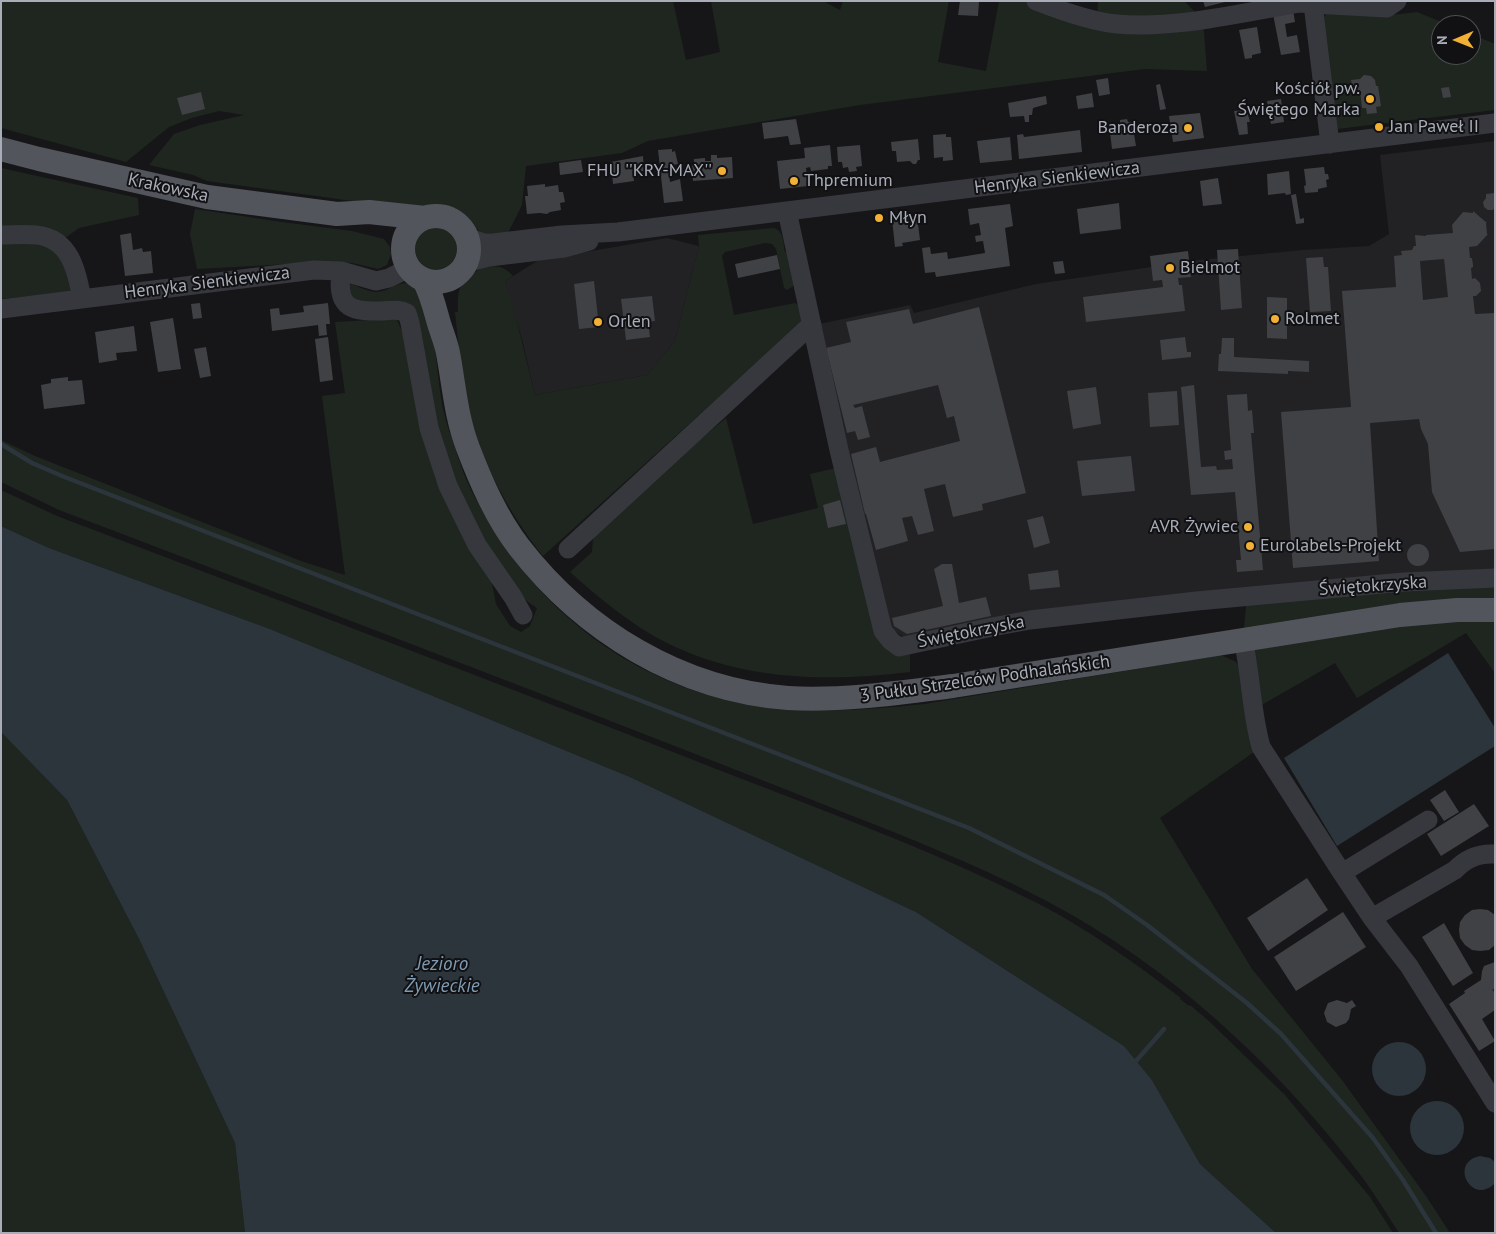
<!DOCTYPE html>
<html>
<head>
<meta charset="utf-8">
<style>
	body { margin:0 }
	#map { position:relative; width:1496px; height:1234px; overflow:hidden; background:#161618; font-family:"PT Sans",sans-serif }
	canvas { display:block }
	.frame { position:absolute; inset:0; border:2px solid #a8adb8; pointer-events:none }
	.north { position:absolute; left:1431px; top:15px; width:50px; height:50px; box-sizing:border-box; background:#111113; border:1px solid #4d4f55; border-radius:50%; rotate:269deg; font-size:14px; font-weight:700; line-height:20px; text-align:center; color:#a8adb8 }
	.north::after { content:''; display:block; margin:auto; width:18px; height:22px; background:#f2b134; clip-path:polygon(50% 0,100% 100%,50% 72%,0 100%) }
</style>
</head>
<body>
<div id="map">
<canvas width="1496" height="1234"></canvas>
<div class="frame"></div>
<div class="north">N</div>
</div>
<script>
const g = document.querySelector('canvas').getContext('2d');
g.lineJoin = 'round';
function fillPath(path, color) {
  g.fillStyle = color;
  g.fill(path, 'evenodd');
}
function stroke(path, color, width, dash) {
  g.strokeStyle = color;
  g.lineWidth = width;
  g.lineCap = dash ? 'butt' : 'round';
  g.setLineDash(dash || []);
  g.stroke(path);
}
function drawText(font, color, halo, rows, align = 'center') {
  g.font = font + ' "PT Sans",sans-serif';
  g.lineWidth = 4;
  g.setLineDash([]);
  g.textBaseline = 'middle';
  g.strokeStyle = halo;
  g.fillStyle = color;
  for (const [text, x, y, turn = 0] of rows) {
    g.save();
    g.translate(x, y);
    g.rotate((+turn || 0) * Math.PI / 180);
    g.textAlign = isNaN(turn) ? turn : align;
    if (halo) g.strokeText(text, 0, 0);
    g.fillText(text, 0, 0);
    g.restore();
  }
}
fillPath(new Path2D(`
	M1495,141v437l-589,60 -16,-9 -71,-305 91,-19 4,8 122,-29 163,-24 104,-10 66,-4 20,-12 -9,-79z
	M667,238l32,8 -24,95 -28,34 -112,20 -12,-52 -18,-62 34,-21z`), '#222225');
fillPath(new Path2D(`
	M1,1h672l13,59 34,-8 -9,-51h112l17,9 3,-9h106l-11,61 48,9 13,-70h37l61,18 1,-18h86l19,19 4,51 -62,-2 -285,36 -212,36 -26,12 -96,13 -4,39 -14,28 -21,1 -7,-2 -19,-19 -11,-5 -14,-2 -13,2 -56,-5 -160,-22 -14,-6 -44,-10 25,-31 26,-9 44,-10 -25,-4 -27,7 -23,9 -43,35 -125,-34z
	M1327,12l64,3 26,-3 32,13h-8v30h30v-21l24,10v66l-158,19 -14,-110z
	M1,168l137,30 1,17 -60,13 -14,10 -64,-9z
	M195,209l87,13 70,9 32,8 6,8 1,7 -4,11 -9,4 -26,-6 -25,-1 -130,7 -7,-35z
	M412 249a23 23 0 1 1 46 0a23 23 0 1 1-46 0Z
	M773,228c11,2 10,15 12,24l5,2 5,31 -8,5 -3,-2 -8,-39 -4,-5 -7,-1 -40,9 -3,4 12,59 61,-12 6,4 3,17 -53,44 -208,188c-32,-40 -58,-87 -72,-138 -9,-34 -12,-71 -16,-106h3c0,-8 -1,-17 2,-24 10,-20 38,-31 53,-12l-8,5 7,21 23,93 112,-20 28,-34 24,-95 -1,-11z
	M1,238l58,10 17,43 -75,8z
	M346,283c9,1 18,8 29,9 10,0 14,-4 22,-7 21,-8 28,15 31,30h3c5,31 6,63 12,94 4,18 11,36 17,54 8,24 21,46 34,67 53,84 131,144 228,169 66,17 136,12 202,5l297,-49 15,7 5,8 4,23 3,38 6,21 -94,66 92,151 90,111 84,116 24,37h-51c-11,-17 -22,-35 -34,-52 -78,-104 -180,-201 -293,-266 -72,-41 -150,-72 -227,-102 -65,-26 -131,-52 -196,-77 -196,-77 -393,-151 -590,-226l-58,-28v-42l34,16 266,105 44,14 -23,-179 23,-3 -10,-71 53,-3 9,1 8,18 15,81 16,61 29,55 26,44 5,25 14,22 11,6 9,-6 7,-18c-24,-15 -40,-40 -53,-63 -21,-36 -38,-72 -50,-111 -12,-37 -15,-77 -21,-115 -1,-4 -3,-8 -6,-11 -18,-12 -64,14 -61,-25z
	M726,418l27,106 65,-16 -8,-34 26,-6 43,167 5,12 10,4 16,-2v23c-83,10 -168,9 -245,-30 -35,-18 -66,-44 -95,-70l22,-20 1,-14 52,-53z
	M1,490l56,26c213,81 426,161 639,245 114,45 231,86 341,142 51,26 98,60 144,95l-1,1 9,7 1,-1 20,17 75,73 85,102 23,36h-117l-76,-69 -48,-84 -28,-34 -208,-134 -286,-135 -360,-148 -221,-81 -48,-22z
	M1495,578v95l-29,-40 -109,65 -22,-35 -82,47 -10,-71 4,-43z
	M1,732l66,68 72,139 96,204 10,90h-244z`), '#1e261f');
fillPath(new Path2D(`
	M1,526l48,22 221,81 360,148 286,135 208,134 28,34 48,84 76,69h-1031l-10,-90 -96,-204 -72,-139 -66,-68z
	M1448,653l47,75v18l-158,100 -53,-88z
	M1372 1069a27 27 0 1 1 54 0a27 27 0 1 1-54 0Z
	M1410 1128a27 27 0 1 1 54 0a27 27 0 1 1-54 0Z
	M1480,1156l10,2 5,4v21c-23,24 -47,-21 -15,-27z`), '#2c353c');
stroke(new Path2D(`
	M1,444l31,19 30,13 907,352 135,67 43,30 100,78 34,31 92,104 30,42 33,53
	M1136,1061l28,-32`), '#2c353c', 4.5);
fillPath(new Path2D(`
	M960,1l19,1 -1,14 -20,-1z
	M1203,1h21l1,1 -20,5z
	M1293,10l2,12 -10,2 2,13 10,-2 3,17 -19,3 -8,-41z
	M1257,27l4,26 -9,2v3l-7,1 -6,-29z
	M1364,75l7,1 4,4 1,6h2l3,20 -5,1 1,6 -10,1 -1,-6h-4l-2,-18 -7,1 -2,-11 9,-1z
	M1108,78l2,16 -11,2 -3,-16z
	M1160,84l6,25 -6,1 -4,-25z
	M1449,87l2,10 -8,1 -2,-10z
	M201,92l4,17 -23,6 -5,-17z
	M1092,93l2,14 -16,2 -2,-13z
	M1046,96l1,8 -14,4 -1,7h-3v7h-4l-1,-6 -14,1 -2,-14z
	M1281,99l3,23 -13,2 -4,-23z
	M1247,110l3,12h-3l1,12 -9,1 -5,-24z
	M1200,113l4,25 -31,4 -4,-26z
	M796,119l5,25 -11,1 -2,-9 -24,3 -2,-16z
	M1127,119l1,3h4l4,24 -24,3 -3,-25 11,-1v-3z
	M1080,130l2,22 -63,7 -2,-24 6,-1 1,3z
	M946,134v3h5l2,23 -10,1v-4l-9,1 -1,-23z
	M1010,137l2,23 -32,3 -3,-22z
	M918,139l2,21h-2l-2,4h-3l-3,-3 -13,1 -1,-11h-4l-1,-9z
	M830,145l2,21h-4v3l-17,2 -1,-4 -4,1 2,18 -28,3 -3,-28 28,-3 -1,-10z
	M860,145l2,21 -6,1 1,4 -8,1 -1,-5 -5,1 -1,-6h-4l-1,-15z
	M672,149v3l3,-1 3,13 -10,2 2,16 10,-3 3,22 -19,2 -6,-53z
	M711,155h6v3l15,-1 1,21 -40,3 -1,-18h2v-4l11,-1v3h6z
	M643,156l1,15 -11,1 1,9 -21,3 -2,-22z
	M581,160l2,12 -23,3 -1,-12z
	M1324,167l1,7h3l1,5 -3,1 1,7 -9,2v3l-13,1 -1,-7 2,-1 -2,-16z
	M1289,171l2,23 -5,1 -1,-2 -17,2 -1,-21z
	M1218,178l4,26 -19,2 -3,-25z
	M545,184v3l13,-2 1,7h4l2,10 -5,1 1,7 -11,2 -3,2 -7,-1 -13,1 -2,-18h3l-1,-10z
	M1495,193v14l-2,3h-5l-4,-3 -1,-5 3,-4v-4z
	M1296,194l4,25 4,-1v5l-8,1 -5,-29z
	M1119,203l2,26 -41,5 -3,-25z
	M1010,204l3,22 -8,2 5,38 -74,11 -1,-5 -10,1 -3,-25 8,-1 1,7 16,-2 1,7 37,-6 -2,-12 -7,1 -1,-6 6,-1 -2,-12 -9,2 -2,-16z
	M1473,211l14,12h-1l1,11h1l-11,12 -8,1 1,11h2l1,7v2l-2,1 1,11 3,-1 5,5 1,8 -5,5h-3l2,18 20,-1v236l-35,3 -28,-60 -4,-48 -7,-15 -2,-10 -49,4 9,138 -86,7 -12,-156 70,-5 -9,-116 54,-4 -2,-31 8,-1 -1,-4 11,-1 2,-4h2l-1,-11 11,1v-1l27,-2 -1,-8 11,-13 10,1zM1444,259l4,38 -25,3 -3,-39z
	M917,216l3,24 -18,3 1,3 -8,1 -3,-28z
	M131,233l2,17 9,-2 1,4 8,-1 2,22 -28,3 -5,-41z
	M1238,249l4,59 -21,2 -4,-60z
	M1188,251l3,26 -13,1 1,7h3l3,26 -99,11 -3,-25 80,-10 -1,-7 -9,1 -3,-25z
	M777,255l3,14 -42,9 -3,-14z
	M1323,257l1,10h4l3,44 -21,1 -4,-54z
	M1063,261l2,12 -10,1 -2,-12z
	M594,281l5,46 -20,2 -5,-45z
	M652,296l3,25 -7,1 2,15 -24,3 -5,-41z
	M1267,297l20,1v41l-20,-1z
	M200,303l2,15 -9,1 -2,-15z
	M328,303l2,21h-4l1,11 -8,1 -1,-11 -46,6 -2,-22 9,-1 1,7 24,-3 -1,-6z
	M979,307l47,186 -44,11 1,6 -30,7 -8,-33 -21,5 10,42 -16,4 -6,-19 -10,2 6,23 -32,9 -10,-36h-1l-14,-60 25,-7 4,15 80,-21 -6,-25 -7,2 -9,-33 -85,20 2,3 7,-2 8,31 -12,3 -3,-9 -8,2 -21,-85 25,-6 -5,-20 63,-13 4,15z
	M173,318l8,51 -23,3 -8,-50z
	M134,326l3,25 -21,2 1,7 -18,3 -4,-31z
	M328,337l5,43 -13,2 -5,-43z
	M1185,337l2,15h4v5l-29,3 -2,-20z
	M1222,338h12v19l75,4v11l-21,-1v3l-70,-3 1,-17h2z
	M206,347l5,29 -11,2 -6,-29z
	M68,377v4l14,-1 3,24 -41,5 -3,-24 10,-2v-4z
	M1194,385l7,82 15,-1 1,4 16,-1 -1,-10 -7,1 -1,-9 7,-1 -4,-55 20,-1 1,17 4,-1 2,23h-3l12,137 -26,2 -1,-12h5l-6,-68 -44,3 -10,-108z
	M1096,387l5,37 -28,5 -6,-38z
	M1177,391l2,34 -29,2 -2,-34z
	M1131,456l4,35 -53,5 -5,-35z
	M840,500l6,24 -18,4 -5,-23z
	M1043,516l7,27 -16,5 -7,-28z
	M1407 555a11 11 0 1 1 22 0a11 11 0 1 1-22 0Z
	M942,564h10l7,39 27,-6 5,19 -84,18 -13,-8 -2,-8 51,-12 -9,-37z
	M1058,570l2,17 -30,3 -2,-16z
	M1445,790l14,22 -15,9 -14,-21z
	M1474,804l15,22 -48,30 -14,-22z
	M1307,878l21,32 -60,41 -21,-33z
	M1480,909l8,1 7,5v30l-6,5 -9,1 -8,-1 -7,-5 -5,-7 -1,-8 1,-8 5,-7 7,-5z
	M1343,912l23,35 -70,44 -22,-34z
	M1444,923l29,50 -20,13 -31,-49z
	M1495,962v28l-3,-1 3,4v17l-13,9 13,22 -16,10 -30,-47 16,-11 -1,-2 17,-11 1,-9 2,-5z
	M1337,1000l10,3 5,-3 4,6 -5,3 -2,10 -3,4 -10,4 -9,-5 -3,-9 4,-10z`), '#404145');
stroke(new Path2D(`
	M1036,1c23,9 57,21 81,23 61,5 122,-11 183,-21l13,1 17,140
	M1313,4l74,4 10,-7
	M787,211l52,239 44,181 8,10 8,6 93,-20 38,-7 167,-19 207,-19 91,-4
	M1,235c12,0 24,-1 35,0 34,3 41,36 46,64
	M466,237l18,6h9l69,-8 56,-3 877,-109
	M465,263l24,-6 75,-9 25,-7
	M341,271c-4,34 6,41 39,40 11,0 17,-3 27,2l3,10 19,105 19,58 29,59 36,52 10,18
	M1,309l313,-39 27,1 35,10 13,-3 20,-10
	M568,549l244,-225
	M1243,639c8,36 8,72 18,108l81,126
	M1428,820l-86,53 30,45 37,48 86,137
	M1372,918l83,-48c11,-12 24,-17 40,-16`), '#37383d', 19);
stroke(new Path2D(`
	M1,149l38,10 168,38 130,17 32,-2 56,6
	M403 249a33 33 0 1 1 66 0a33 33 0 1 1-66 0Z
	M424,280c7,13 10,25 14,40 3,11 8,22 10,33 6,32 8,64 20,95 13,34 28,69 51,99 65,84 161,143 269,151 55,3 110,-5 165,-12l447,-71 57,-5h38`), '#53555c', 24);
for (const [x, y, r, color] of [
	[1370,99,5,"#f2b134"],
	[1379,127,5,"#f2b134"],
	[1188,128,5,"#f2b134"],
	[722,171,5,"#f2b134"],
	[794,181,5,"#f2b134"],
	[879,218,5,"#f2b134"],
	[1170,268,5,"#f2b134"],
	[1275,319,5,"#f2b134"],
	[598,322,5,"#f2b134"],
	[1248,527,5,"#f2b134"],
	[1250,546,5,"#f2b134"]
]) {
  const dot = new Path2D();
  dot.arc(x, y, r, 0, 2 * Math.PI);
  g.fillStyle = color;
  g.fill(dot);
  stroke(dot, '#111113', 2);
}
drawText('18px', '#a8adb8', '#111113', [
	["Kościół pw.",1360,89,"right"],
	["Świętego Marka",1360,110,"right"],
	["Jan Paweł II",1389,127],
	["Banderoza",1178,128,"right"],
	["FHU ''KRY-MAX''",712,171,"right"],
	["Thpremium",804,181],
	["Młyn",889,218],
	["Bielmot",1180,268],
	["Rolmet",1285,319],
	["Orlen",608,322],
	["AVR Żywiec",1238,527,"right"],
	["Eurolabels-Projekt",1260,546]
], 'left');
drawText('18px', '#a8adb8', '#111113', [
	["Henryka Sienkiewicza",1057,178,-7],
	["Krakowska",168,188,12],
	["Henryka Sienkiewicza",207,283,-7],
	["Świętokrzyska",1373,586,-4],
	["Świętokrzyska",971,632,-11],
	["3 Pułku Strzelców Podhalańskich",985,679,-8]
]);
drawText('italic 19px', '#7f9bb3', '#111113', [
	["Jezioro",442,965],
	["Żywieckie",442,987]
]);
</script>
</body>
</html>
